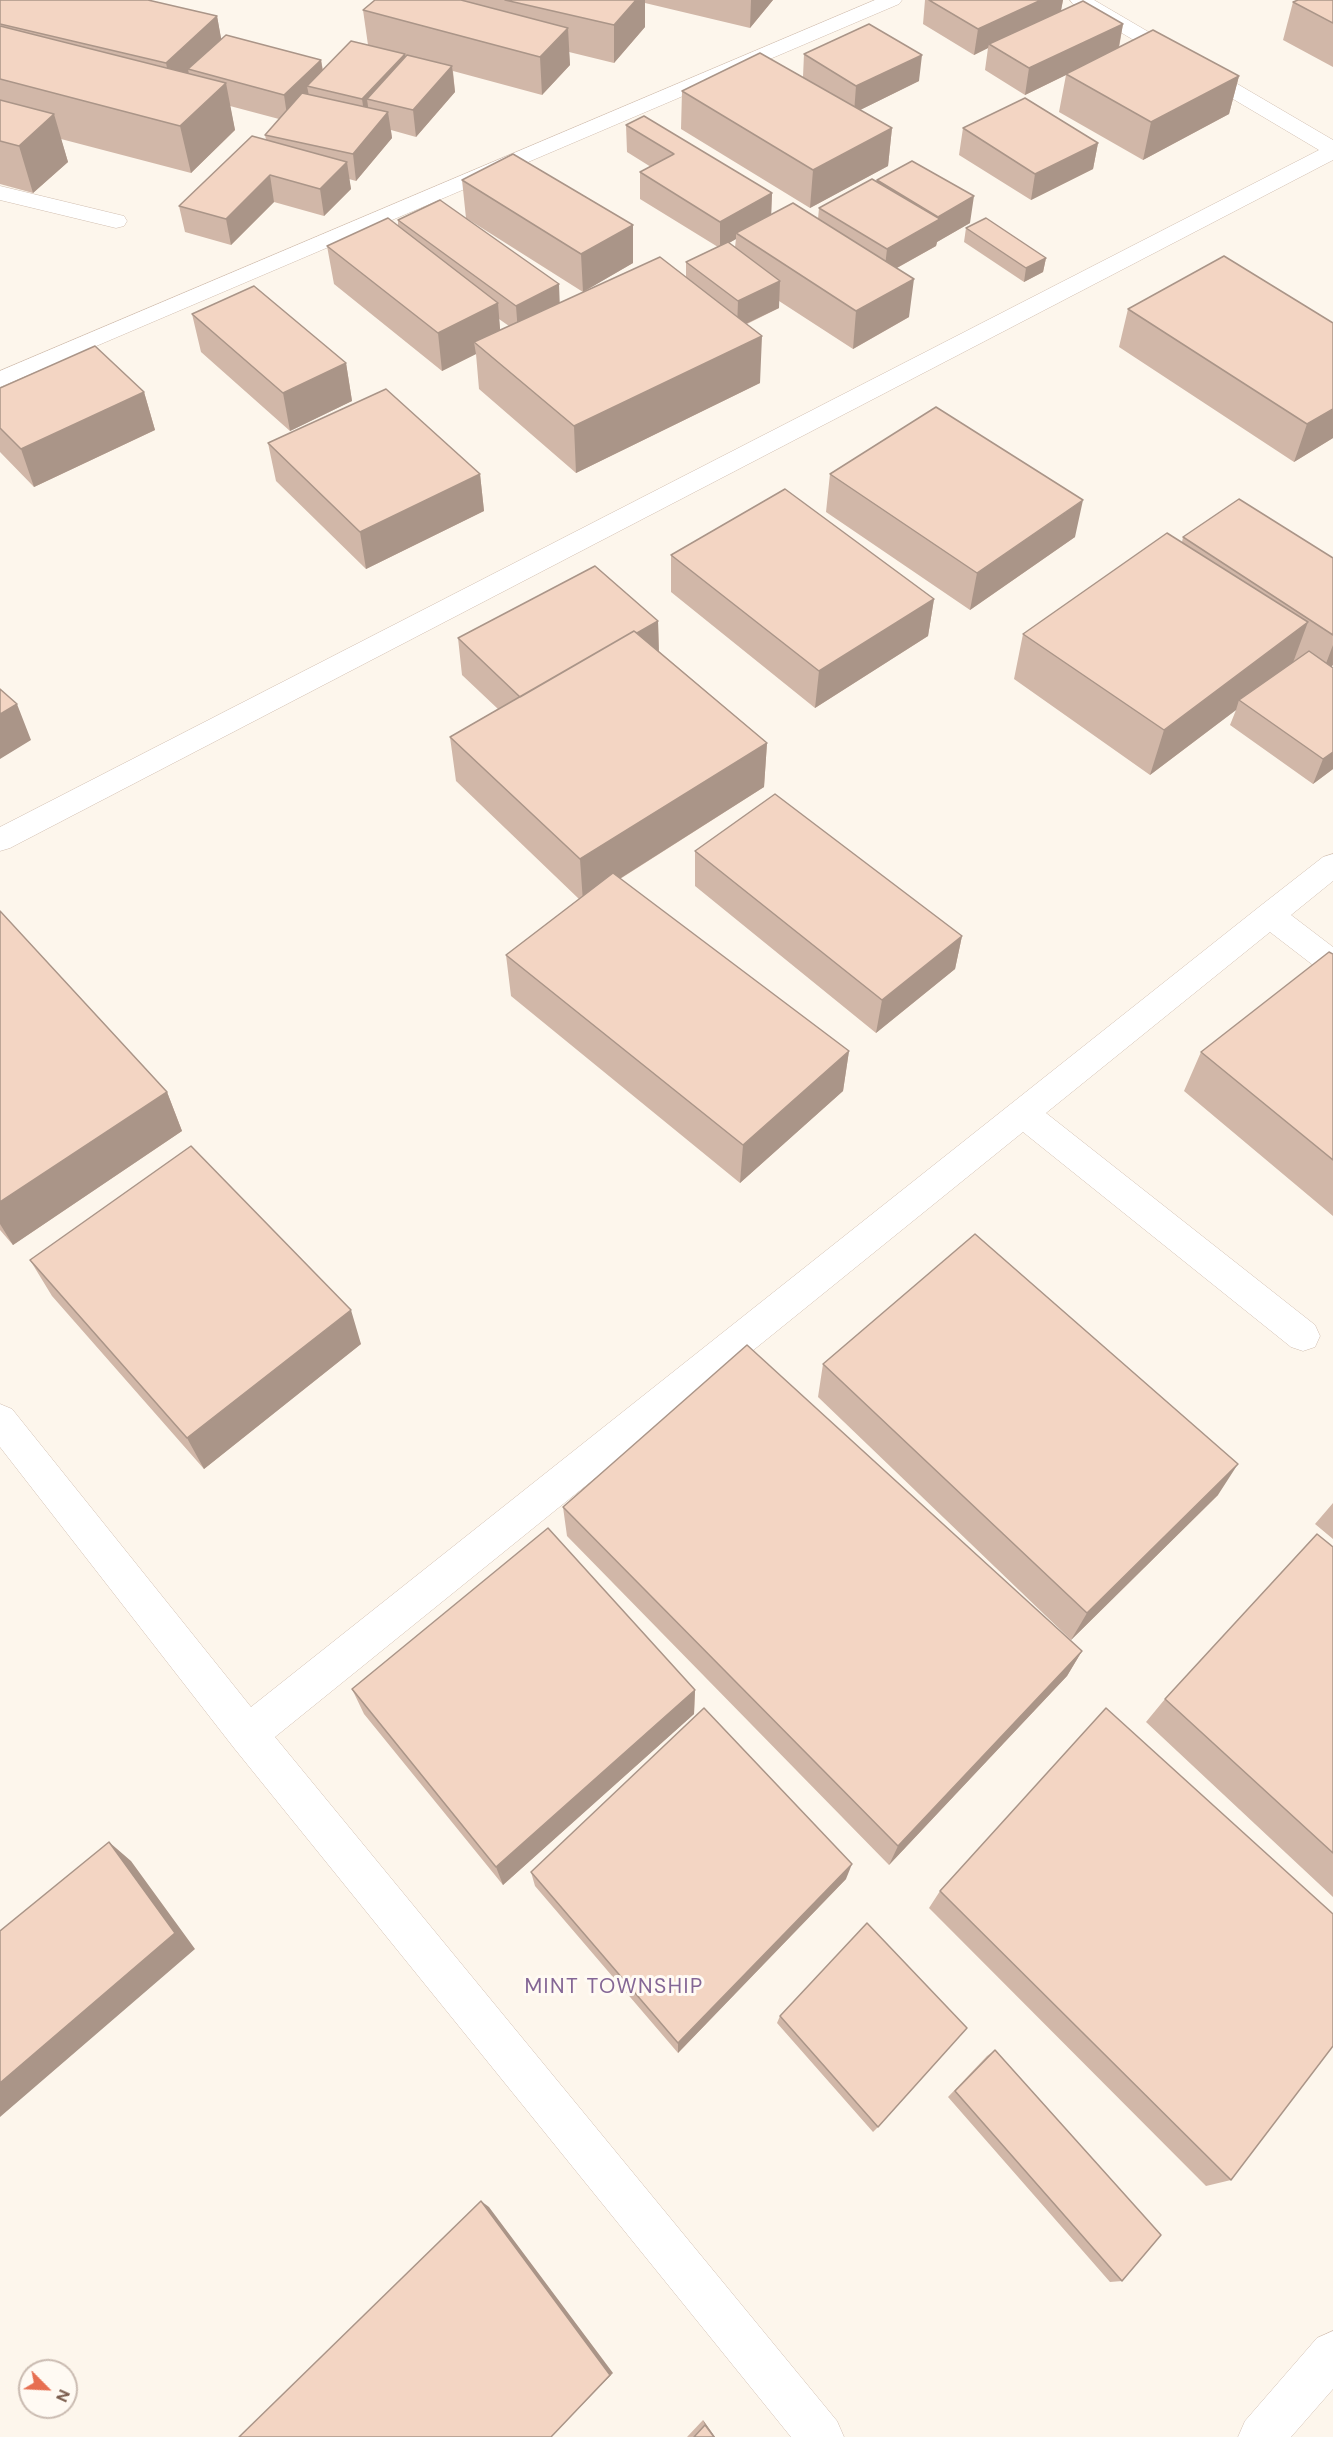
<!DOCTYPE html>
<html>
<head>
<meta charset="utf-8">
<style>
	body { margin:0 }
	#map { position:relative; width:1333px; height:2437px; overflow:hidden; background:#fdf6ec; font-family:"DM Sans",sans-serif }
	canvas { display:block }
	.north { position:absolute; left:18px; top:2359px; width:60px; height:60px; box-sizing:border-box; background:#fffaf3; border:2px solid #cabbb1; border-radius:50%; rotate:114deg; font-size:16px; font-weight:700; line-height:24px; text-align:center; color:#7a5c4d }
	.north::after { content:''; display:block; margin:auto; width:21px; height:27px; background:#e76f51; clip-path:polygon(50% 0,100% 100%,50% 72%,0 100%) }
</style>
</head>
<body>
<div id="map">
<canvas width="1333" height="2437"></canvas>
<div class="north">N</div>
</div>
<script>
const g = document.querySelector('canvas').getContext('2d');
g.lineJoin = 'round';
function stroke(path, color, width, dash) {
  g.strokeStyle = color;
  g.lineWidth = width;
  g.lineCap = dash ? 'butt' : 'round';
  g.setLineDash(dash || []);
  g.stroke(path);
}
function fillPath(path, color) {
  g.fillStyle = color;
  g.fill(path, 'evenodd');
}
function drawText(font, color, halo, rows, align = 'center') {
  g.font = font + ' "DM Sans",sans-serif';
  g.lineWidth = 6;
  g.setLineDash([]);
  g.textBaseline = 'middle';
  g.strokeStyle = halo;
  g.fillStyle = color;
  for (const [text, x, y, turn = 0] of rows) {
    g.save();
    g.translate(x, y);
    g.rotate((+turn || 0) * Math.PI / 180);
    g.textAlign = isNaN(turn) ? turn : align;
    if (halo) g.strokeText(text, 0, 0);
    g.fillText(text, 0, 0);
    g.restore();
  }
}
const minor = new Path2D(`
	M875,0h27l-3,4 -899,383v-16z
	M1070,0h24l239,140v20l-1323,688 -10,3v-24l1319,-677 -246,-146z
	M0,186l124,30 3,5 -3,5 -8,2 -116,-28z
	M1333,854v27l-42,34 42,32v29l-11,-4 -52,-40 -224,181 269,212 5,11 -5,11 -12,4 -12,-4 -268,-215 -748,605 562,684 7,16h-53l-557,-689 -234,-301v-43l12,5 239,298 1008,-800 64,-50z
	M1333,2331v58l-42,48h-53l7,-16 72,-83z`);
stroke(minor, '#d1beb0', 1);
fillPath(minor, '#fff');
fillPath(new Path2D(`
	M0,0l217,16 4,23 100,21 2,10 45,-25 -5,-35 12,-10h398l-23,28 -105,-25v24l-31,36 -45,-11 1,13 -28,30 -89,-24 2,21 -39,45 -25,-7 1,8 -36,43 -7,-2 2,10 -27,27 -50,-14 -43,43 -46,-13 -6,-26 87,-66 -1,-5 14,-16 -49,-13 5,24 -44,43 -130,-34 7,23 -35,31 -33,-9z
	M925,0h138l-2,11 62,13 -4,24 120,28 -10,38 -86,46 -84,-48 7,-37 -41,20 -40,-25 3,-22 -14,7 -51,-31z
	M1333,0v67l-50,-27 10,-38z
	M804,54l115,27 -59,29 32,18 -4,38 -78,42 -129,-79 1,-38 121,-14z
	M626,125l146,68 -1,21 47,5 1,-11 58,-26v-2l93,43 -33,19 -1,4 -39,22 12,49 -56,32 -74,-48v7l-32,16 13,59 -184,90 -97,-84 -3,-35 -34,17 -108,-87 -7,-38 71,-20v-6l162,83 126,-26v-15l32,-15 -78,-48v-27l11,-5 -24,-15zM736,239l-1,8 -6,-4zM499,319l10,7 -9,4z
	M963,128l135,15 -5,26 -62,31 -72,-45z
	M462,180l171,45v38l-50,29 -117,-74z
	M966,228l80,30 -3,14 -19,10 -60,-40z
	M1128,309l205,129 -39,24 -175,-115z
	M192,314l154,49 6,38 -62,30 -89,-79z
	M0,388l144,4 11,38 -121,57 -34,-35z
	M268,443l212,31 4,37 -118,58 -90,-88z
	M830,474l245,63 -105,73 -144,-98z
	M1183,537l150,21v107l-2,2 2,1v101l-20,15 -83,-59 6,-15 -86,65 -136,-96 9,-45 159,-92z
	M671,555l263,44 -6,37 -113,72 -144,-116z
	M658,621l1,30 108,92 -3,44 -144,92 229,172 -6,40 -103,92 -229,-187 -5,-41 73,-56 -123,-118 -6,-44 48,-28 -36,-34 -4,-37z
	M695,851l267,85 -7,33 -79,64 -181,-147z
	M0,911l167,181 15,39 -169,114 -13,-15z
	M1333,954v262l-149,-125 17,-39z
	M30,1260l331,84 -157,125 -152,-173z
	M823,1364l395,131 -147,145 -253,-243z
	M1333,1503v36l-18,-15z
	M563,1507l519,144 -15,25 -178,189 -322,-329z
	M1333,1547v350l-187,-175 19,-23z
	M352,1689l343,1 -1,24 -191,171 -139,-171z
	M531,1872l315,7 -168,174 -143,-167z
	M940,1891l291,289 -25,6 -277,-278z
	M780,2016l98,111 -5,5 -96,-109z
	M995,2050l127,231 -12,1 -162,-185 39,-41z
	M703,2420l12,17h-28z`), '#d1b7a8');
fillPath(new Path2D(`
	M636,0h9v27l-31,36v-38z
	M751,0h22l-23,28z
	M1041,0h22l-3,15 -71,29 -1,4 -14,7 4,-26z
	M217,16l7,38 -36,15 3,16 -17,16 -8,-38z
	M1123,24l-5,27 -52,23v1l-41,20 4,-27z
	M568,28l2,37 -28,30 -2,-38z
	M405,54l3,27 -41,18 3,22 -4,5 -4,-27z
	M922,55l-3,26 -65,32 2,-27z
	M321,60l4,27 -18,-1 3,15 -22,21 -4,-27z
	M452,66l3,26 -39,45 -3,-27z
	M1239,76l-10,38 -86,46 8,-38z
	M226,83l9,47 -44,43 -11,-47z
	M388,112l4,26 -36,43 -3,-27z
	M54,114l14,48 -35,31 -14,-47z
	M892,128l-4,38 -78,42 3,-38z
	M1098,143l-5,26 -62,31 4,-26z
	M347,162l4,27 -27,27 -4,-27z
	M270,175l4,27 -43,43 -5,-26z
	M772,193l-1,27 -35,13v6l-16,9v-26z
	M974,196l-4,27 -33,19 -1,4 -52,29 3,-26 51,-29v-3z
	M633,225v38l-50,29 -2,-38z
	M1046,258l-3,14 -19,10 2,-14z
	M914,279l-5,38 -56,32 3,-38z
	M780,281l-1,27 -42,20 1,-27z
	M559,284l1,26 -42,23 -2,-27z
	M498,303l3,38 -27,1 2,12 -34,17 -4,-38z
	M762,336l-2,47 -184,90 -2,-47z
	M346,363l6,38 -62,30 -7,-38z
	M144,392l11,38 -121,57 -13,-38z
	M1333,409v29l-39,24 13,-38z
	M480,474l4,37 -118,58 -6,-37z
	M1083,500l-8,37 -105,73 7,-37z
	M934,599l-6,37 -113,72 4,-37z
	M658,621l1,37 -139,40z
	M1308,622l-17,46 -52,32 -3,10 -86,65 14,-45z
	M1333,645v20l-11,9z
	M17,704l14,36 -31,19v-45z
	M767,743l-3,44 -181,115 -3,-43z
	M1333,752v17l-20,15 10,-25z
	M962,936l-7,33 -79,64 6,-33z
	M849,1051l-6,40 -103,92 3,-38z
	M167,1092l15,39 -169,114 -13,-21v-22z
	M351,1310l10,34 -157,125 -17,-31z
	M1238,1464l-20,31 -147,145 16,-27z
	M1082,1651l-15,25 -178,189 9,-19z
	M695,1690l-1,24 -191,171 -7,-18z
	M109,1842l22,19 64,88 -195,168v-34z
	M852,1864l-6,15 -168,174v-10z
	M481,2201l8,6 124,166 -62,64z
	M703,2420l12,17h-1l-9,-12z`), '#aa9588');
const building = new Path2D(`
	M0,0h148l69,16 -51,47 -166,-39z
	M375,0h86l107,28 -28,29 -177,-47z
	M505,0h131l-22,25z
	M929,0h112l-63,29z
	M1298,0h35v23l-40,-21z
	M1083,1l40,23 -94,44 -40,-24z
	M869,24l53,31 -66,31 -52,-32z
	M0,26l226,57 -46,43 -180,-47z
	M1153,30l86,46 -88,46 -85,-48z
	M226,35l95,25 -37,35 -96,-26z
	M351,41l54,13 -43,45 -55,-13z
	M760,53l132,75 -79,42 -131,-79z
	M407,55l45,11 -39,44 -46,-11z
	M302,93l86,19 -35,42 -88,-19z
	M1025,98l73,45 -63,31 -72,-46z
	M0,100l54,14 -35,32 -19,-5z
	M644,116l128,77 -52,29 -80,-50 34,-18 -48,-29z
	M252,136l95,26 -27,27 -50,-14 -44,44 -47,-13z
	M513,154l120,71 -52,29 -119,-74z
	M912,161l62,35 -36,21 -61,-37z
	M872,179l68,40 -53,30 -68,-41z
	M440,200l119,84 -43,22 -118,-86z
	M793,203l121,76 -58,32 -120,-78z
	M388,218l110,85 -60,30 -111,-87z
	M986,218l60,40 -20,10 -60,-40z
	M728,242l52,39 -42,20 -52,-39z
	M1224,256l109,67v86l-26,15 -179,-115z
	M660,257l102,79 -188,90 -100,-84z
	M254,286l92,77 -63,30 -91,-79z
	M95,346l49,46 -123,57 -21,-21v-40z
	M386,389l94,85 -120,58 -92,-89z
	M936,407l147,93 -106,73 -147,-99z
	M785,489l149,110 -115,72 -148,-116z
	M1239,499l94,59v77l-150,-98z
	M1167,533l141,89 -144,108 -141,-96z
	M595,566l63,55 -21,12 -3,-2 -114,66 -62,-59z
	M634,631l133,112 -187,116 -130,-122z
	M1309,651l24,17v84l-10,7 -84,-59z
	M0,689l17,15 -17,10z
	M775,794l187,142 -80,64 -187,-149z
	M613,873l236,178 -106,94 -237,-190z
	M0,911l167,181 -167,110z
	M1329,952l4,2v206l-132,-108z
	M191,1146l160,164 -164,128 -157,-178z
	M975,1234l263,230 -151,149 -264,-249z
	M747,1345l335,306 -184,195 -335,-339z
	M548,1528l147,162 -199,177 -144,-178z
	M1317,1534l16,13v306l-168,-154z
	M704,1708l148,156 -174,179 -147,-171z
	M1106,1708l227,206v132l-102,134 -291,-289z
	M109,1842l66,91 -175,150v-152z
	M867,1923l100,105 -89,99 -98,-111z
	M995,2050l166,185 -39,46 -167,-190z
	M481,2201l129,174 -59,62h-312z
	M705,2425l9,12h-20z`);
fillPath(building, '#f3d5c3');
stroke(building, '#aa9588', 1.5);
g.letterSpacing = '1.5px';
drawText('21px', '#846695', '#fffaf3', [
	["MINT TOWNSHIP",614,1987]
]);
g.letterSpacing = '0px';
</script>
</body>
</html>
